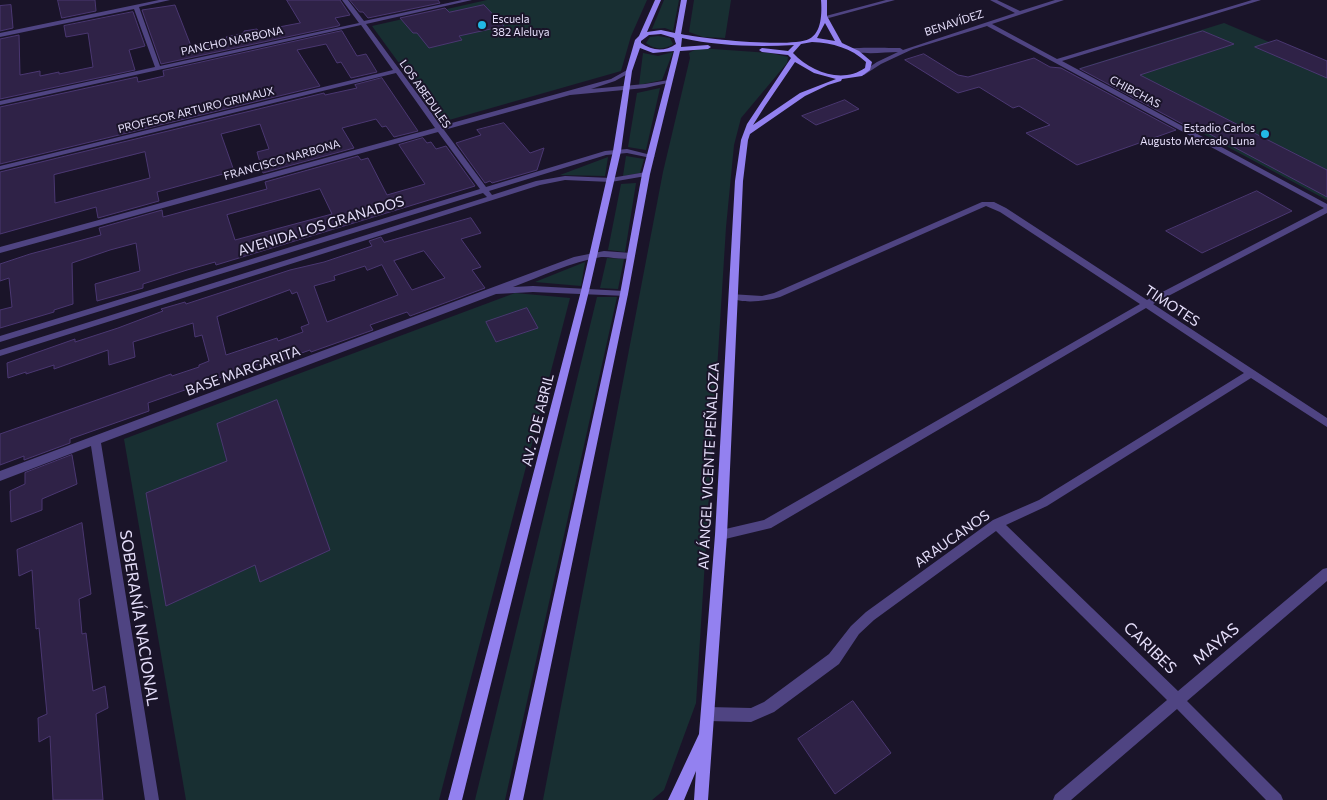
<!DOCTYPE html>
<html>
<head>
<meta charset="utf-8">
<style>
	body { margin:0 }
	canvas { display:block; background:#1a1429 }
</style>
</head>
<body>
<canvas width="1327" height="800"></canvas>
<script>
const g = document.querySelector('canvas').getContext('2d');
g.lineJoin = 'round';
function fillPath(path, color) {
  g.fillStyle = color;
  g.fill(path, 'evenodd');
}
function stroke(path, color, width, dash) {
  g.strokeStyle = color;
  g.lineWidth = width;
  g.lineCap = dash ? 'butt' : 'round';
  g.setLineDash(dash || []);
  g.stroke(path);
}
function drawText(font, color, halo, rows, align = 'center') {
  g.font = font + ' Commissioner,sans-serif';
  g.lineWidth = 4;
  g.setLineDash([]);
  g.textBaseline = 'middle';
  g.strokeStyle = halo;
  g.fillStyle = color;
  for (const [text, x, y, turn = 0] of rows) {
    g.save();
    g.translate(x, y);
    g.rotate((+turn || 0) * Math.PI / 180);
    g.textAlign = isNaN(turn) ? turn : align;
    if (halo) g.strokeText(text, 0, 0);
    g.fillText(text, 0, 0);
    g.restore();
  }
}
fillPath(new Path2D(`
	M487,0h160l-16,36 -10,35 -179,51 -70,-96z
	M664,0h15l-6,31 -8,-3 -13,1z
	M694,0h37l-6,38 -22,-1 -14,-5z
	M1224,23l45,19 8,-2 50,21v139l-247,-132z
	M658,36l12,2 3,6c-8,6 -19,6 -27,-1l4,-6z
	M698,48l72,5 18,4 -1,6 -46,55 -7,27 -8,82 -30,476 -32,87 -12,10h-109l120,-628 27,-114 -1,-5z
	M673,52l-11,28 -23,5 4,-32 15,3z
	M660,88l-14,62 -18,-3 9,-54z
	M626,156l18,3 -4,14 -17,3z
	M608,157l-3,19 -45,-1z
	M636,183l-11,69 -17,-2 13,-66z
	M607,258l17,1 -6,30 -18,-1z
	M585,262l-4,24 -46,-4z
	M515,293l55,5 -131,502h-253l-62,-361z
	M597,297h20l-112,503h-30z`), '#182f32');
const building = new Path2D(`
	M58,0h37l1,11 -34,7z
	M287,0h53l10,15 -15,3 5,7 -2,1 -177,38 -19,-54 33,-5 16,41 36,-8 -1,-1 18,-4v-2l13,-2 1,2 42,-8z
	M350,0h88l2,3 -72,15 -5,-6h-3z
	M11,5l2,23 -13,3v-25z
	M484,5l20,21 -45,10 3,4 -33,8 -12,-15h-4l-13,-15 45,-10 4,4z
	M133,12l12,34 -16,4 6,20 -135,29v-60l19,-4 1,40 20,-4v5l19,-4v2l34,-7 -5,-34 -22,4 -2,-11z
	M342,31l15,25 9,-2 11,18 -26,6 -10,-16 -4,1 -11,-19 -29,6 23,36 -320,78v-57l137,-30 1,5 26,-6 -1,-5z
	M1203,31l31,13 -94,31 187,95v27l-136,-73 -5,2 -106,-57z
	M1277,40l50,21v17l-72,-31z
	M924,54l34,21 10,2 66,-19 16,9 11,1 115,62 -99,35 -51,-32 24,-8 -31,-19 -6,2 -34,-21 -21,6 -53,-33z
	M382,78l36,53 -24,6 -8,-11 -4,1 -6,-8 -34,9 12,20 -91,25 -6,-21 12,-3 -9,-25 -39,10 13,37 -77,21 2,9 -61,17 -2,-11 -96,27v-62l324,-79 1,2 32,-7 -2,-3zM145,152l5,26 -95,25 -1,-28z
	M845,100l14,9 -43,16 -14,-9z
	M504,123l26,30 14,-5 -7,22 -45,13 -2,-2 -5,2 -29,-40 25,-8 -4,-5z
	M423,138l4,5 4,-1 5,7 10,-3 29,40 -259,79 -1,-3 -28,8 -44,14v4l-46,13 -2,-17 45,-13 -4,-28 -26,7 -38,13 1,41 -19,6v2l-54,16v-18l12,-3 -3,-29 -9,3v-17l30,-10 71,-19 -2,-7 63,-18 1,7 104,-28 -2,-7 93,-26 3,4 7,-2 19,37 38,-11 -26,-39zM320,189l12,25 -97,26 -8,-25z
	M1257,191l35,20 -90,42 -36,-22z
	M471,218l10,15 -20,6 20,28 -9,3 13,18 -75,28 -3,-4 -37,13 3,5 -62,22 -1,-2 -42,15 -1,-4 -119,42 1,8 -79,28v4l-46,17v-4l-24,9v-31l171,-60 1,2 27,-9v-2l10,-4 -7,-26 -7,2 -2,-14 -60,19 2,15 -26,8 -1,-15 -54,19v-4l-28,9v-2l-18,6 -1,-15 68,-24v3l43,-14 45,-17 -2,-2 24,-7 1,2 104,-34 34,-8 48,-16 -3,-5 12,-4 3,5zM424,251l21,27 -33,12 -18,-29zM382,265l16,30 -71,27 -13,-36 21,-6 -1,-4 31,-10 2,4zM290,290l2,4 5,-2 12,32 -8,3 2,5 -25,9 -1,-3 -51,17 -9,-38z
	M527,308l11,20 -42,14 -10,-20z
	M277,400l53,150 -70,32 -5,-17 -89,41 -20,-113 81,-32 -10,-37z
	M72,455l5,29 -35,15v11l-31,12 -1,-31 15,-7v-11z
	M82,523l9,71 -12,5 3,35 4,-1 7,58 12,-5 3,22 -12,6 7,86h-50l-3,-64 -11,6 -1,-24 9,-4 -8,-86 -3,1 -4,-59 -13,6 -2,-26z
	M853,701l38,52 -56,41 -37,-55z`);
fillPath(building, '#2f2247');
stroke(building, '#4a3771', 1);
fillPath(new Path2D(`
	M159,0h11l-31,7 21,59 199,-43 -17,-23h6l16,21 98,-21h10l-106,24 75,102 170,-47 18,-10 2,1v2l-16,9 -24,8 54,-5 24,-4 3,2 -27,6 -75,7 -126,35 42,57 119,-36 22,-2 28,7 -4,2 -24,-5 -21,2 -117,36 3,4 44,-14 29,-5 46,2 35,-6 4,2 -4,2 -35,6 -46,-2 -25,5 -540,171v-6l487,-153 -4,-4 -483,149v-6l480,-147 -42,-57 -438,121v-6l435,-119 -39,-55 -396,97v-4l393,-96 -32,-45 -361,80v-4l155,-34 -21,-58 -134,28v-4z
	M886,0h9l-70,19 -3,-2z
	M990,0h7l23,11 35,-11h9l-72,24 65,35 195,-59h9l-199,61 265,143v9l-174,91 174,114v9l-76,-49 -204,128 -41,19 172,166 145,-122 4,-1v13l-140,120 94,94 2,5h-17l-89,-91 -106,91h-18l2,-5 112,-95 -171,-169 -122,89 -15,14 -20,30 -65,48 -23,10 -43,-1 -5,-2 -2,-5 2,-5 5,-2 43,1 13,-6 65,-48 22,-28 15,-14 127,-92 46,-20 205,-127 -98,-65 -375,220 -50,12 -4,-1 -2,-4 2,-4 47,-11 376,-216 -140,-92 -14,-6 -206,91c-13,4 -41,8 -51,-1l1,-2 32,2 12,-3 208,-91h12l12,6 141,92 177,-92 -337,-182 -74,23 -32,15 -17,11 -2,-1v-2l15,-10 21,-10c-15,0 -37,4 -50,-3 4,-2 43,-1 52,-1l3,2 112,-37z
	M604,251l27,2 4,3c-8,6 -24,0 -34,1 -30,5 -59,19 -88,30l20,-1 91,5 4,3 -1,2 -94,-4 -37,2 -395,149 58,357h-14l-54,-354 -91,35v-10l574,-214z`), '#4f4482');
fillPath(new Path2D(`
	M655,0h6l-14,32 14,-2 14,3 6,-33h6l-6,34c22,5 110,14 128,5 13,-6 13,-27 12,-39h6v16l15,27 17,8 13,11 -2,8 -8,6 -20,3 -1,2 -13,4 -23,11 -55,38 -2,6 -5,41 -16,354 -19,265h-14l2,-29 -12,29h-16l31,-66 16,-199 20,-354 6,-41 6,-16 44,-66 -3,-3 -26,-3 -3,-2 3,-2 26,3 6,-6c-37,2 -77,1 -112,-7l-1,9 27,-2 3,2 -3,2 -28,2 -30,123 -22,120 -105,506h-14l111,-506 22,-120 32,-123 -21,2 -13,-5 -8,23 -11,80 -32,140 -127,509h-14l133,-509 32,-140 13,-80 9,-31 4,-4zM825,23l10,18 -18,-3zM661,34l13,4 2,6c-11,8 -24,7 -35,-1v-2l8,-6zM812,42c21,1 39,6 54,20l-1,6c-23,16 -54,4 -72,-15l8,-9zM795,62l19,11 22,6 -36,14 -47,32 12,-19z`), '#9381f0');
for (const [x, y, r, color] of [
	[482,25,5,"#22b8e5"],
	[1265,134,5,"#22b8e5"]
]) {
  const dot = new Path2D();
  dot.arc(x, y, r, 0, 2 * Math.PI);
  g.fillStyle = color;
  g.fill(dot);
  stroke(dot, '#1a1429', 2);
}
drawText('11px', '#e6dffb', '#1a1429', [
	["Escuela",492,19],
	["382 Aleluya",492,32],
	["Estadio Carlos",1255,128,"right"],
	["Augusto Mercado Luna",1255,141,"right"]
], 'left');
drawText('11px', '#e6dffb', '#1a1429', [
	["BENAVÍDEZ",954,23,-18],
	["PANCHO NARBONA",232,41,-12],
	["CHIBCHAS",1135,92,28],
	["LOS ABEDULES",425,94,55],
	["PROFESOR ARTURO GRIMAUX",196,110,-14],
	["FRANCISCO NARBONA",282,160,-16]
]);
drawText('14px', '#e6dffb', '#1a1429', [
	["AVENIDA LOS GRANADOS",321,226,-17],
	["TIMOTES",1172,306,33],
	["BASE MARGARITA",243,371,-20],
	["AV. 2 DE ABRIL",538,420,-76],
	["AV ÁNGEL VICENTE PEÑALOZA",709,466,-87],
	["ARAUCANOS",952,539,-35]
]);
drawText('16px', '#e6dffb', '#1a1429', [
	["SOBERANÍA NACIONAL",139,618,81],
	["MAYAS",1216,644,-40],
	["CARIBES",1150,648,44]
]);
</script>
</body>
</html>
